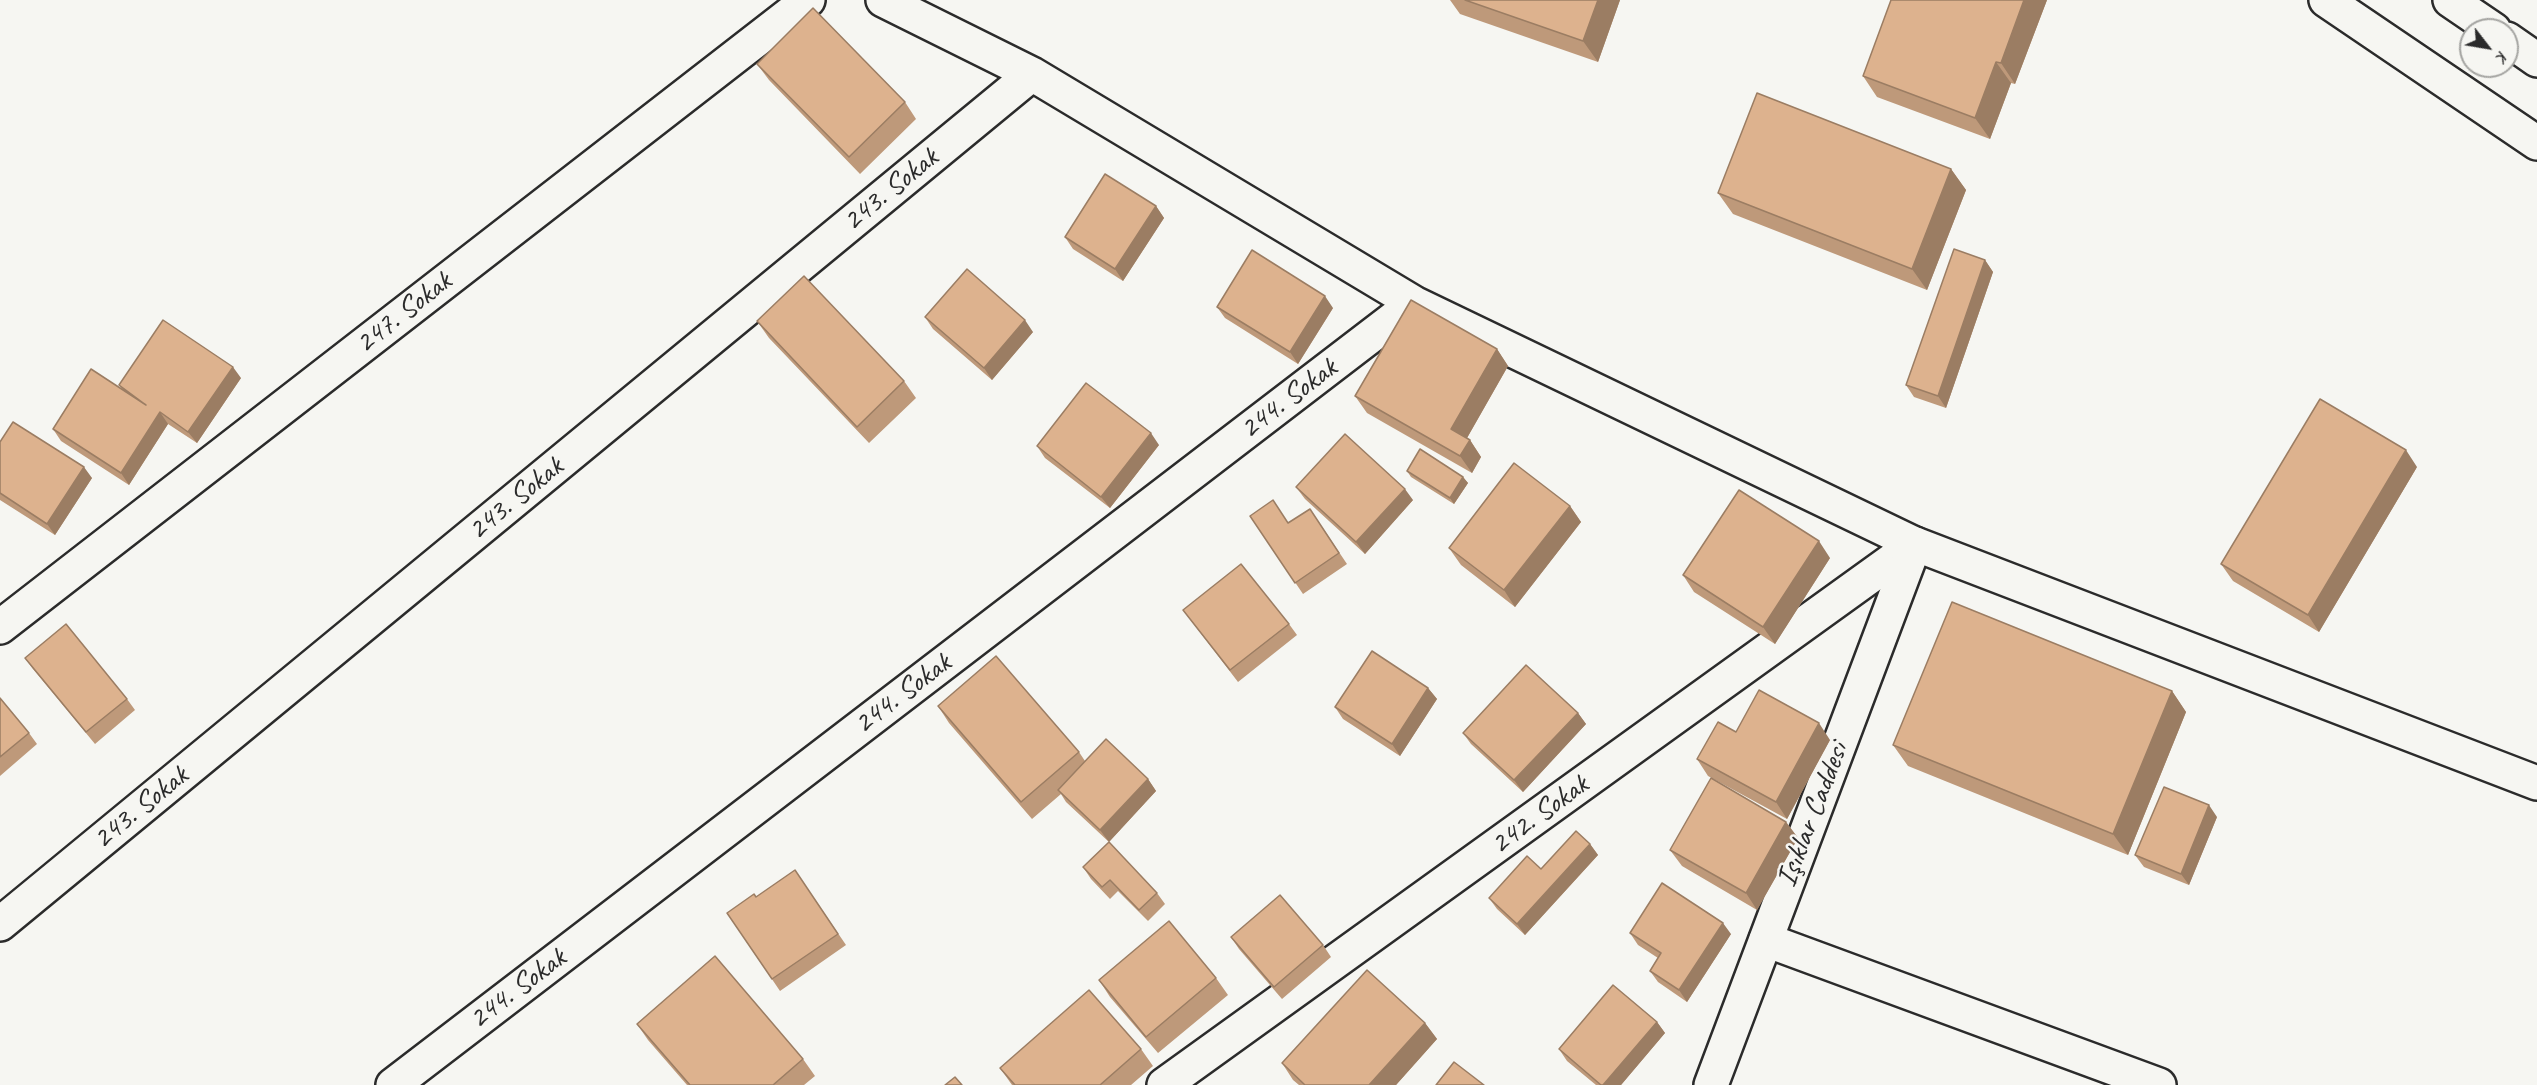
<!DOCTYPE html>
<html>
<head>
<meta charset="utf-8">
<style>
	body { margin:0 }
	#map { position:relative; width:2537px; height:1085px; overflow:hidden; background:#f6f6f2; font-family:Caveat,sans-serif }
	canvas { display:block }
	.north { position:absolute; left:2459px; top:18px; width:60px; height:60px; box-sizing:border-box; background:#f6f6f2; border:2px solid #a5a5a2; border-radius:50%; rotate:121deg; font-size:16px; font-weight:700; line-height:24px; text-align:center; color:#2b2b2b }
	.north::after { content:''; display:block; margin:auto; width:21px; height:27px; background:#2b2b2b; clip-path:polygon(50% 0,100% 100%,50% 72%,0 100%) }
</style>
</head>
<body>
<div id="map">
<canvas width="2537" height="1085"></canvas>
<div class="north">K</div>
</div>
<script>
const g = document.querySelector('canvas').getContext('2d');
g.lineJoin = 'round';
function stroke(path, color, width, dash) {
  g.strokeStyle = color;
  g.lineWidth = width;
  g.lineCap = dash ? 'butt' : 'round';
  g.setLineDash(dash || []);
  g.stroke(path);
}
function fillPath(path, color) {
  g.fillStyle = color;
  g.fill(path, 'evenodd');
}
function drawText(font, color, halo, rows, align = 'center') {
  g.font = font + ' Caveat,sans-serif';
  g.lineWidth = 5;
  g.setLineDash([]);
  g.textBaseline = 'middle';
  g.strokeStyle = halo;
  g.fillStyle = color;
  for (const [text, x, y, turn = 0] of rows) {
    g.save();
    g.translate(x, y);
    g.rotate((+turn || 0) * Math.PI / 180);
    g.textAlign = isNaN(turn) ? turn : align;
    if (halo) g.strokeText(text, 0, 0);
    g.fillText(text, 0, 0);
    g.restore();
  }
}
const street = new Path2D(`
	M883,0l149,74 382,229 501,241 622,239
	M0,627l808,-627
	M0,924l1032,-850
	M1766,940l393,145
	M393,1085l1021,-782
	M1164,1085l751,-541`);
const secondary = new Path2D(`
	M1711,1085l204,-541`);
const highway = new Path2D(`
	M2326,0l211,143
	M2450,0l44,30
	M2507,39l30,21`);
stroke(street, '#2b2b2b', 38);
stroke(secondary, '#2b2b2b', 38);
stroke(highway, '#2b2b2b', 38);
stroke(street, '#f6f6f2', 33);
stroke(secondary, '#f6f6f2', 33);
stroke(highway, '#f6f6f2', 33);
fillPath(new Path2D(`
	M1450,0h170l-22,62 -138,-48z
	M2047,0l-32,84 -4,-1 -21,56 -113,-42 -14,-21z
	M757,64l148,38 11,17 -56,55 -91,-94z
	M1951,169l15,21 -39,100 -194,-76 -15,-21z
	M1156,206l8,12 -41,63 -50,-32 -8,-12z
	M1985,260l8,12 -47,136 -32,-11 -8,-12z
	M1217,307l116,1 -35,56 -73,-46z
	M925,317l108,15 -41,48 -59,-51z
	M757,321l147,60 12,17 -47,45 -100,-105z
	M1497,349l11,17 -41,72 3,2 11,17 -9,16 -105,-60 -12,-17z
	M241,378l-44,65 -29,-19 -39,61 -68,-44 -8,-12 69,-40 -3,-4z
	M0,442l92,36 -37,57 -55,-35z
	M1159,445l-49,63 -65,-50 -8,-12z
	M2417,467l-98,165 -86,-51 -12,-17z
	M1407,471l56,6 5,6 -14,21 -43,-27z
	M1296,487l117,13 -48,54 -60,-55z
	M1570,506l11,16 -66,85 -54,-42 -12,-17z
	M1310,509l37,55 -44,30 -53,-78 39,7z
	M1830,558l-55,86 -81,-52 -11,-17z
	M1183,610l106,14 8,11 -59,47z
	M25,658l102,41 8,11 -40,34 -62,-75z
	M1428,688l9,11 -37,57 -57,-37 -8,-12z
	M2172,691l14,21 -58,143 -220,-89 -15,-21z
	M0,698l29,35 8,11 -37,32z
	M938,706l141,46 6,9 63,18 8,12 -47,51 -43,-40 -5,-8 -29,25 -83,-96z
	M1578,713l8,11 -63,68 -52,-48 -8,-11z
	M1736,732l94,8 -43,79 -79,-43 -11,-17z
	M2217,817l-28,68 -45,-18 -9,-12z
	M1786,822l12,16 -41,72 -75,-44 -12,-16z
	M1590,844l8,11 -73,80 -28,-26 -8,-11 52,-29z
	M1083,867l74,26 8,11 -17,17 -30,-30 -8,8 -19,-20z
	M795,870l51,75 -66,46 -53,-78 29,-16z
	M1630,933l101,1 -44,68 -29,-20 -8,-11 8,-13 -20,-13z
	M1231,937l92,8 8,12 -49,42 -43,-50z
	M1216,978l12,17 -70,58 -48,-56 -11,-17z
	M1657,1022l8,11 -44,52h-25l-29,-24 -8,-12z
	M1425,1023l12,16 -41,46h-97l-6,-5 -11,-17z
	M637,1024l166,35 12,17 -11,9h-117l-39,-45z
	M1141,1049l12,17 -22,19h-119l-12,-17z`), '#be997a');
fillPath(new Path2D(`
	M1598,0h22l-22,62 -15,-21z
	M2024,0h23l-32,84 -14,-21z
	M1996,62l15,21 -21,56 -15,-21z
	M1951,169l15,21 -39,100 -15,-21z
	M1156,206l8,12 -41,63 -8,-12z
	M1985,260l8,12 -47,136 -8,-12z
	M1325,296l8,12 -35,56 -8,-12z
	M1025,320l8,12 -41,48 -8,-12z
	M1497,349l11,17 -45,79 -12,-16z
	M233,367l8,11 -44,65 -9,-11z
	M160,412l8,12 -39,61 -8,-12z
	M1151,433l8,12 -49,63 -9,-11z
	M1470,440l11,17 -9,16 -12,-17z
	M2406,450l11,17 -98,165 -11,-17z
	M84,467l8,11 -37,57 -8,-11z
	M1463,477l5,6 -14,21 -4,-6z
	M1405,489l8,11 -48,54 -9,-12z
	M1570,506l11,16 -66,85 -11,-17z
	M1819,541l11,17 -55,86 -12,-17z
	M1428,688l9,11 -37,57 -8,-12z
	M2172,691l14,21 -58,143 -15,-21z
	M1578,713l8,11 -63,68 -9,-12z
	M1819,723l11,17 -43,79 -11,-17z
	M1148,779l8,12 -47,51 -9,-12z
	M2209,805l8,12 -28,68 -8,-11z
	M1786,822l12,16 -41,72 -11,-17z
	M1590,844l8,11 -73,80 -8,-11z
	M1723,923l8,11 -44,68 -8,-12z
	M1657,1022l8,11 -44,52h-18z
	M1425,1023l12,16 -41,46h-27z`), '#9b7d63');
const building = new Path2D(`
	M1465,0h133l-15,41z
	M1891,0h133l-23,63 -5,-1 -21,56 -112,-42z
	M813,8l92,94 -56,55 -92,-93z
	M1757,93l194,76 -39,100 -194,-76z
	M1105,174l51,32 -41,63 -50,-32z
	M1954,249l31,11 -47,136 -32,-11z
	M1252,250l73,46 -35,56 -73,-45z
	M967,269l58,51 -41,48 -59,-51z
	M804,276l100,105 -47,46 -100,-106z
	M1411,300l86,49 -46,80 19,11 -10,16 -105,-60z
	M163,320l70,47 -45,65 -28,-20 -39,61 -68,-44 38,-60 55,36 -27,-20z
	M1086,383l65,50 -50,64 -64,-51z
	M2320,399l86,51 -98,165 -87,-51z
	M13,422l71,45 -37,57 -47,-31v-51z
	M1345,434l60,55 -49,53 -60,-55z
	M1420,449l43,28 -13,21 -43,-27z
	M1514,463l56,43 -66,84 -55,-42z
	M1739,490l80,51 -56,86 -80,-52z
	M1273,500l15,23 22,-14 29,44 -44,30 -45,-67z
	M1241,564l48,60 -59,46 -47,-60z
	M1952,602l220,89 -59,143 -220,-89z
	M66,624l61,75 -41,33 -61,-74z
	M1372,651l56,37 -36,56 -57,-37z
	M996,656l83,96 -58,50 -83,-96z
	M1526,665l52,48 -64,67 -51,-47z
	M1759,690l60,33 -43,79 -79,-43 21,-37 18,10z
	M0,698l29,35 -29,24z
	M1106,739l42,40 -48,51 -42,-40z
	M1711,778l75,44 -40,71 -76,-43z
	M2164,787l45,18 -28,69 -46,-19z
	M1576,831l14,13 -73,80 -28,-26 38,-42 14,13z
	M1109,842l48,51 -18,17 -29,-30 -8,7 -19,-20z
	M795,870l43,64 -66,45 -45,-66 27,-19 2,3z
	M1662,883l61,40 -44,67 -29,-19 11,-18 -31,-20z
	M1280,895l43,50 -49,42 -43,-50z
	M1169,921l47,57 -70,59 -47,-57z
	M715,956l88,103 -30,26h-83l-53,-61z
	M1367,970l58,53 -56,62h-64l-23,-22z
	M1613,985l44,37 -54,63h-2l-42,-36z
	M1089,990l52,59 -41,36h-85l-15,-17z
	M1454,1062l30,23h-48z
	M955,1077l7,8h-17z`);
fillPath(building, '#ddb28e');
stroke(building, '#9b7d63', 1.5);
drawText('30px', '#2b2b2b', '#f6f6f2', [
	["243. Sokak",891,190,-39],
	["247. Sokak",404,313,-38],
	["244. Sokak",1289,399,-37],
	["243. Sokak",516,499,-39],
	["244. Sokak",903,694,-37],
	["243. Sokak",141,808,-39],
	["242. Sokak",1540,815,-36],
	["Işıklar Caddesi",1813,815,-69],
	["244. Sokak",518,989,-37]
]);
</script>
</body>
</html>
